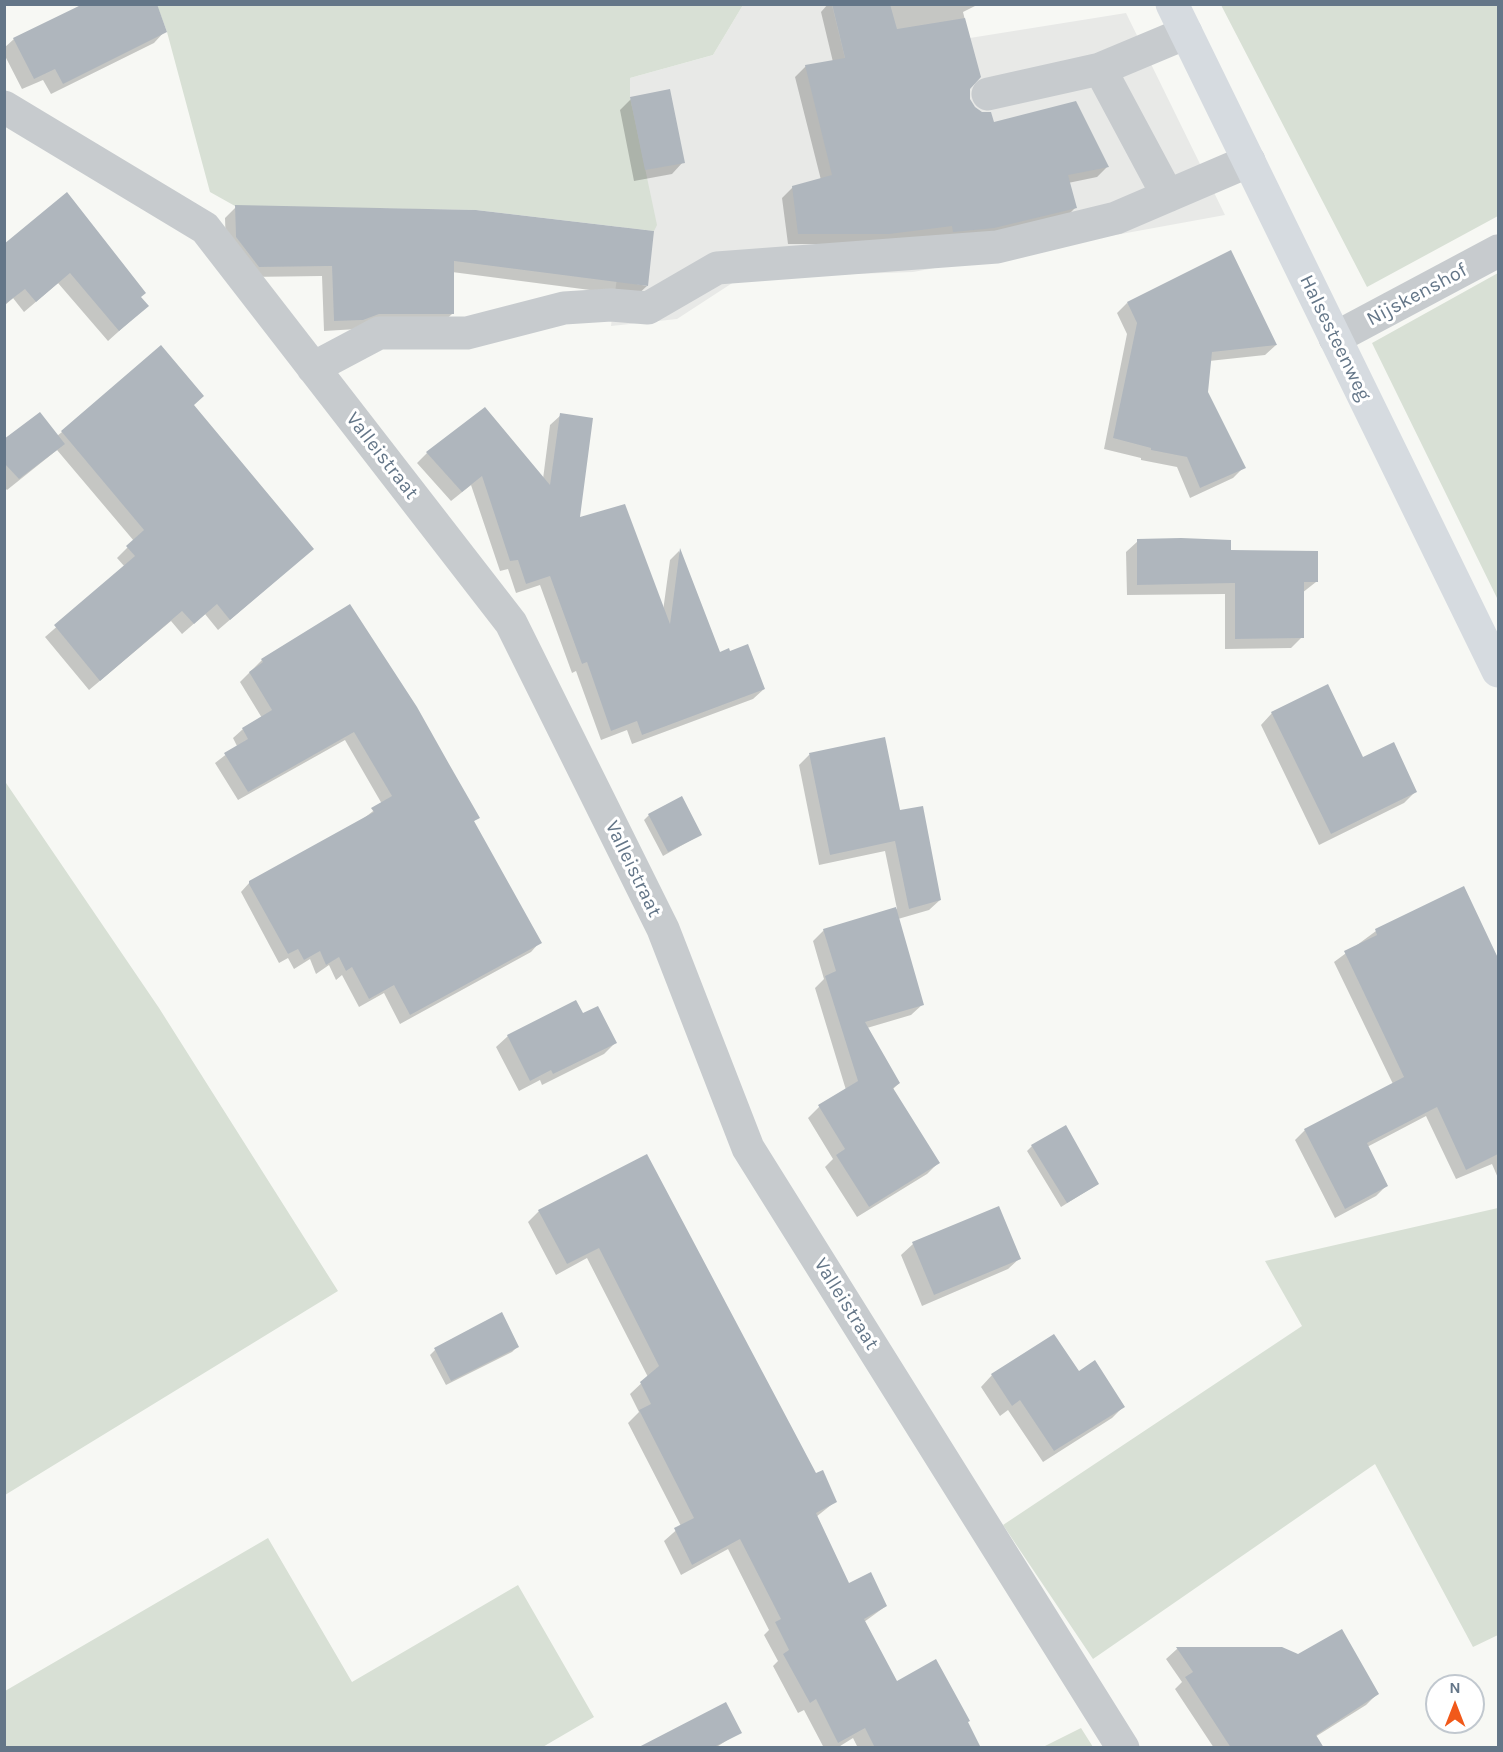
<!DOCTYPE html>
<html>
<head>
<meta charset="utf-8">
<style>
	body { margin:0 }
	#map { position:relative; width:1503px; height:1752px; overflow:hidden; background:#f7f8f4; font-family:Karla,sans-serif }
	canvas { display:block }
	.frame { position:absolute; inset:0; border:6px solid #647688; pointer-events:none }
	.north { position:absolute; left:1425px; top:1674px; width:60px; height:60px; box-sizing:border-box; background:#fff; border:2px solid #c1c8cf; border-radius:50%; rotate:0deg; font-size:16px; font-weight:700; line-height:24px; text-align:center; color:#647688 }
	.north::after { content:''; display:block; margin:auto; width:21px; height:27px; background:#f1591a; clip-path:polygon(50% 0,100% 100%,50% 72%,0 100%) }
</style>
</head>
<body>
<div id="map">
<canvas width="1503" height="1752"></canvas>
<div class="frame"></div>
<div class="north">N</div>
</div>
<script>
const g = document.querySelector('canvas').getContext('2d');
g.lineJoin = 'round';
function fillPath(path, color) {
  g.fillStyle = color;
  g.fill(path, 'evenodd');
}
function stroke(path, color, width, dash) {
  g.strokeStyle = color;
  g.lineWidth = width;
  g.lineCap = dash ? 'butt' : 'round';
  g.setLineDash(dash || []);
  g.stroke(path);
}
function drawText(font, color, halo, rows, align = 'center') {
  g.font = font + ' Karla,sans-serif';
  g.lineWidth = 6;
  g.setLineDash([]);
  g.textBaseline = 'middle';
  g.strokeStyle = halo;
  g.fillStyle = color;
  for (const [text, x, y, turn = 0] of rows) {
    g.save();
    g.translate(x, y);
    g.rotate((+turn || 0) * Math.PI / 180);
    g.textAlign = isNaN(turn) ? turn : align;
    if (halo) g.strokeText(text, 0, 0);
    g.fillText(text, 0, 0);
    g.restore();
  }
}
fillPath(new Path2D(`
	M743,5h89l13,53 281,-45 99,202 -312,57 -173,6 -63,41 -66,7 12,-99 31,4 -24,-134v-19l83,-23z`), '#e8e9e7');
fillPath(new Path2D(`
	M157,5h586l-30,50 -83,23v19l27,128 -3,6 -178,-21 -241,-4 -25,-14 -43,-160z
	M1221,5h277v211l-131,71z
	M1498,273v327l-126,-257z
	M4,780l155,228 179,283 -333,204z
	M1498,1208v427l-25,12 -98,-183 -282,195 -90,-134 299,-199 -37,-65z
	M268,1538l84,144 166,-97 76,132 -53,31 -536,-1v-56z
	M1081,1728l12,19h-50z`), '#d8e0d5');
fillPath(new Path2D(`
	M828,4h151l-16,8 16,65 -10,10 -1,12 6,9 19,16 114,43 -10,10 -29,6 7,25 -11,11 -82,20 -105,5h-89l-6,-46 11,-11 28,-7 -26,-103 11,-11 27,-4 -12,-50z
	M165,31l-11,12 -103,51 -8,-14 -21,9 -18,-35v-6l10,-9z
	M631,99l52,63 -11,12 -38,7 -14,-71z
	M236,207l411,79 -11,10 -184,-24v42l-11,10 -117,7 -2,-55 -74,1 -22,-29 -1,-30z
	M4,246l136,51 7,9 -39,35 -50,-58 -34,29 -11,-14 -9,8z
	M1127,303l149,42 -11,10 -56,6 -2,31 37,75 -11,11 -43,20 -13,-31 -36,-7v-2l-37,-9 23,-115 -10,-21z
	M193,406l108,153 -83,71 -13,-16 -23,20 -11,-13 -82,69 -44,-53 80,-70 -8,-9 17,-17 -77,-91 -50,40 -3,-3v-46l53,-5 5,-4z
	M561,415l17,104 85,92 7,-51 9,-9 40,102 45,36 -11,10 -121,45 -5,-14 -26,10 -25,-69 -4,2 -32,-88 -24,8 -8,-24 -8,2 -29,-86 -20,16 -34,-38 10,-10 116,26 7,-54z
	M1138,541l91,11 87,30 -14,11v44l-11,11 -66,1v-55l-98,1 -1,-43z
	M262,660l216,157 -5,5 67,120 -9,10 -131,72 -16,-31 -25,14 -17,-32 -6,5 -7,-15 -13,9 -6,-15 -16,10 -6,-11 -9,5 -38,-71 9,-10 113,-63 19,-15 -37,-64 -107,60 -23,-37 22,-17 -4,-8 10,-9 19,-11 -22,-36z
	M1272,713l90,46 54,32 -12,12 -85,42 -58,-120z
	M884,739l15,73 41,88 -11,10 -31,9 25,85 -12,11 -44,13 32,55 -6,6 45,74 -11,11 -70,43 -32,-50 8,-8 -25,-41 11,-11 27,-17 -31,-102 9,-9 -11,-38 11,-11 73,-21 -12,-58 -66,14 -20,-100 10,-10z
	M649,815l51,20 -37,21 -19,-36z
	M1463,888l35,72v218l-6,-14 -36,15 -30,-63 -59,31 20,38 -11,11 -41,22 -40,-78 10,-10 88,-46 -59,-122 42,-31z
	M582,1015l33,28 -11,11 -62,31 -2,-5 -21,11 -23,-44 12,-11z
	M1032,1146l66,38 -37,23 -34,-56z
	M647,1156l169,319 20,26 -20,16 32,68 38,21 -22,16 32,61 83,65h-121l-5,-10 -16,10h-13l-20,-38 -6,3 -25,-47 5,-5 -14,-26 5,-5 -41,-81 -47,26 -17,-34 17,-15 -53,-103 11,-11 -9,-18 18,-17 -61,-119 -31,17 -28,-53 11,-11z
	M998,1207l22,51 -12,11 -86,37 -21,-51 12,-11z
	M517,1347l-5,5 -66,33 -16,-30 5,-5z
	M1078,1373l45,34 -11,11 -69,44 -35,-52 -8,6 -19,-29 11,-12z
	M1177,1649h104l96,45 -11,11 -51,32 7,11h-108l-39,-59 7,-7 -16,-23z
	M740,1732l-25,16h-75z`), '#0003');
fillPath(new Path2D(`
	M83,4h74l10,28 -104,52 -8,-15 -21,10 -21,-41z
	M832,4h58l7,25 68,-11 16,59 -11,12v10l5,8 7,5h9l3,10 82,-21 33,66 -41,8 9,33 -83,20 -41,4 -1,-6 -63,8h-91l-6,-48 40,-11 -27,-110 40,-7z
	M670,89l15,74 -40,7 -15,-73z
	M67,192l79,101 -5,4 8,9 -30,25 -49,-58 -34,29 -11,-13 -21,16v-61z
	M235,205l241,5 178,21 -6,55 -194,-25v53h-75l-16,6 -29,1 -2,-55 -73,1 -23,-30z
	M1231,250l46,95 -65,7 -4,40 38,76 -46,20 -13,-31 -36,-7v-2l-38,-10 24,-115 -10,-21z
	M161,345l43,51 -10,9 120,144 -84,71 -13,-16 -23,20 -12,-13 -82,70 -46,-56 81,-69 -9,-10 18,-16 -83,-99z
	M485,407l65,78 10,-72 33,5 -13,99 45,-13 45,120 10,-76 40,104 9,-4 1,3 18,-7 17,45 -123,46 -5,-14 -26,10 -24,-69 -5,2 -32,-88 -24,8 -8,-24 -8,1 -28,-85 -20,16 -36,-40z
	M40,412l25,32 -46,35 -15,-16v-24z
	M1181,538l50,2v10l87,1v31h-14v56l-69,1v-56l-98,2v-46z
	M350,604l67,103 32,57 31,54 -6,3 68,122 -132,72 -16,-30 -25,14 -17,-32 -6,4 -7,-14 -13,8 -6,-14 -16,9 -6,-11 -10,5 -39,-70v-3l125,-69 -3,-4 21,-12 -38,-64 -106,60 -24,-39 24,-14 -6,-11 30,-18 -23,-38 14,-10 -2,-3z
	M1328,684l35,73 31,-15 23,50 -86,42 -60,-122z
	M885,737l15,73 23,-4 18,94 -32,9 -14,-68 -65,14 -21,-102z
	M682,796l20,39 -34,17 -20,-38z
	M1464,886l34,72v196l-32,16 -29,-63 -70,36 21,43 -43,23 -41,-80 100,-52 -60,-126 33,-16 -2,-6z
	M896,907l28,98 -59,17 35,61 -7,5 47,75 -71,44 -33,-52 9,-6 -27,-44 40,-24 -33,-105 11,-5 -13,-42z
	M576,1000l7,13 15,-7 19,37 -64,31 -2,-4 -21,11 -23,-46z
	M1066,1125l33,59 -32,19 -36,-58z
	M647,1154l169,319 7,-3 14,32 -21,11 33,70 22,-11 16,34 -23,13 33,62 39,-22 34,62 -2,1 13,26h-106l-10,-20 -27,15 -22,-44 -6,4 -27,-49 6,-4 -14,-28 6,-3 -41,-80 -48,26 -18,-37 20,-10 -55,-108 12,-6 -11,-22 19,-16 -60,-118 -32,16 -29,-54z
	M999,1206l22,53 -87,36 -22,-53z
	M502,1312l17,35 -68,34 -17,-33z
	M1054,1334l25,37 16,-11 30,47 -71,44 -34,-51 -8,6 -21,-32z
	M1342,1629l37,65 -63,41 8,13h-93l-46,-71 8,-5 -17,-25h106l16,7z
	M726,1702l16,31 -30,15h-75z`), '#afb6bd');
stroke(new Path2D(`
	M988,94l112,-25
	M4,107l201,121 306,395 152,306 85,219 375,600
	M1168,196l-68,-127 86,-36
	M1335,338l163,-87
	M313,368l66,-35h88l97,-25 47,-3 37,3 69,-40 280,-21 119,-29 133,-57`), '#c7cbce', 33);
stroke(new Path2D(`
	M1172,4l326,667`), '#d6dbe0', 33);
drawText('20px', '#647688', '#fff', [
	["Nijskenshof",1417,295,-28],
	["Halsesteenweg",1335,338,64],
	["Valleistraat",382,456,52],
	["Valleistraat",633,869,64],
	["Valleistraat",846,1304,58]
]);
</script>
</body>
</html>
